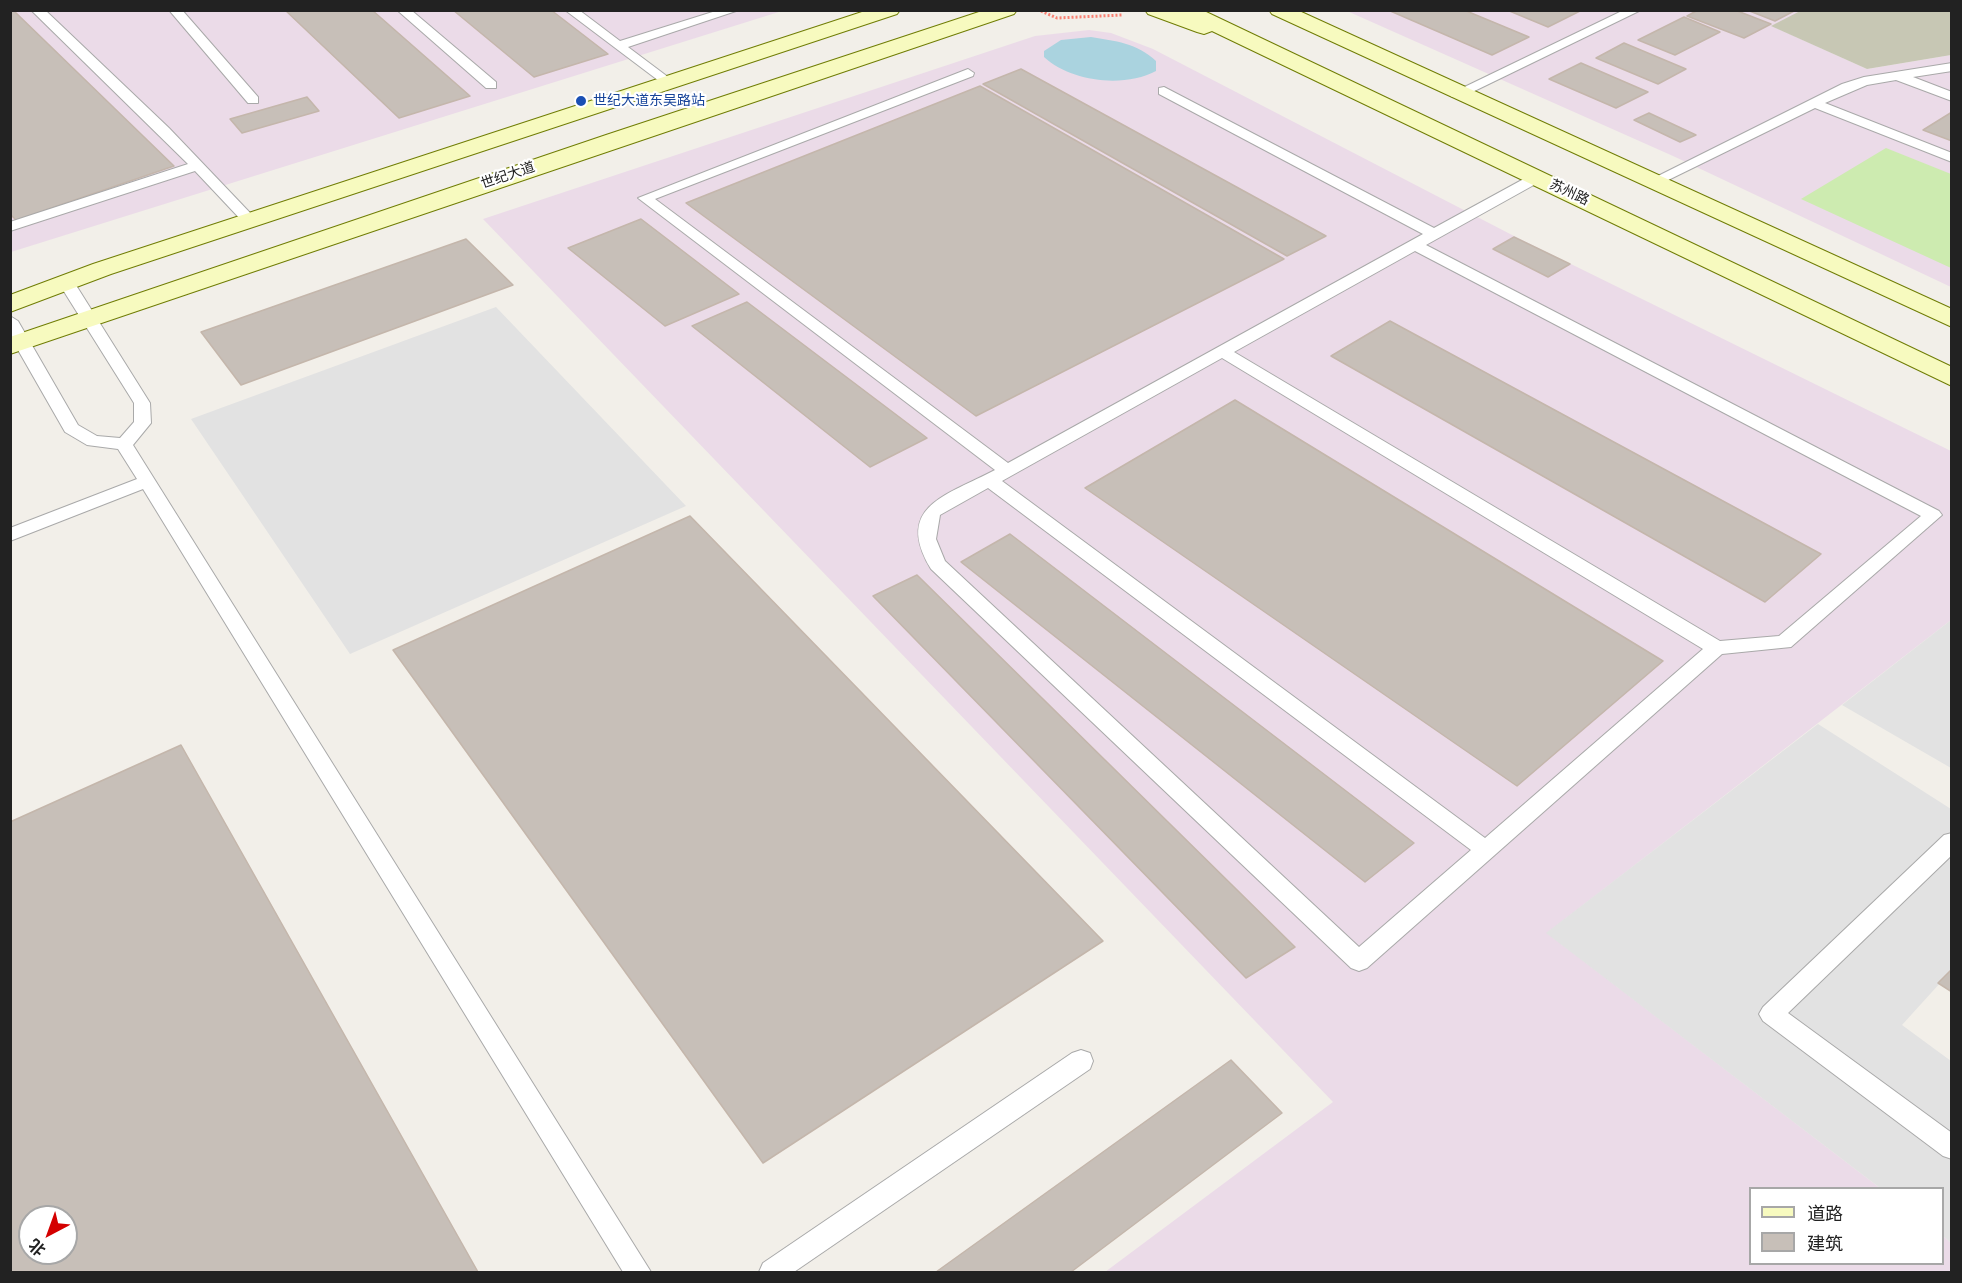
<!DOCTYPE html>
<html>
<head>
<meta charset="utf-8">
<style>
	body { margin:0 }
	#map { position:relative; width:1962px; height:1283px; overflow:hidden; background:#f2efe9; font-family:"DM Sans","Noto Sans SC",sans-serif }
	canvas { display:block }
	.frame { position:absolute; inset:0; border:12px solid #222; pointer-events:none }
	.legend { position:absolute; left:1749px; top:1187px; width:195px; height:78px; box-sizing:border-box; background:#fff; border:2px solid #a7a7a7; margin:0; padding:8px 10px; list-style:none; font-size:18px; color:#222 }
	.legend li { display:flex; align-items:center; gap:12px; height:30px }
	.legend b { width:30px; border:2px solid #a7a7a7 }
	.north { position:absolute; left:18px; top:1205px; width:60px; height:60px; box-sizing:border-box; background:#fff; border:2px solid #a7a7a7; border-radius:50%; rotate:221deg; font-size:16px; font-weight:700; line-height:24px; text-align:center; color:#222 }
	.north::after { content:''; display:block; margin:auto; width:21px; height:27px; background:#d40000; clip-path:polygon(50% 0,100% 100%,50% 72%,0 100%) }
</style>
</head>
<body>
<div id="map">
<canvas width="1962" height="1283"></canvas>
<div class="frame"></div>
<ul class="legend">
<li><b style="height:8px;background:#f7fabf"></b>道路</li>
<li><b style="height:16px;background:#c7bfb8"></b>建筑</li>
</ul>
<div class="north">北</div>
</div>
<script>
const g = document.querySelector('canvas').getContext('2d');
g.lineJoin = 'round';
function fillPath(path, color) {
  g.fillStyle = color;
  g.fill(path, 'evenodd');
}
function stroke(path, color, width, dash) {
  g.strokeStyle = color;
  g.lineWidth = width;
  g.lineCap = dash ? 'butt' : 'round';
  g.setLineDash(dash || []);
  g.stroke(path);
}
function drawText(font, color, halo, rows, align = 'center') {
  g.font = font + ' "DM Sans","Noto Sans SC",sans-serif';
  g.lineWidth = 4.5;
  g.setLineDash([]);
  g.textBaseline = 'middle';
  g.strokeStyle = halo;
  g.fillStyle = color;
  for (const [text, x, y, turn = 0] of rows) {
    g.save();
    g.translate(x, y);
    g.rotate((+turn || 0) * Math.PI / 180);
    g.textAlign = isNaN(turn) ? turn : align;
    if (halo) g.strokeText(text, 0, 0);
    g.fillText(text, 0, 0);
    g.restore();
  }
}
fillPath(new Path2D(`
	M11,11h771l-771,241z
	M1347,11h455l-30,15 95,43 84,-14v232l-278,-131z
	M1089,30l22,3 42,16 361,187 437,215v169l-404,313 333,255h-130v76h192l1,-28 8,7v29h-846l228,-170 -850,-883 552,-183z`), '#ebdbe8');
fillPath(new Path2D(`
	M1802,10l149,1v44l-84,14 -96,-43z`), '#c7c7b4');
fillPath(new Path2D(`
	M1886,148l65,26v94l-150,-69z`), '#cdebb0');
fillPath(new Path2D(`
	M496,307l190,199 -336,148 -159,-235z
	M1951,620v148l-109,-63z
	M1818,724l133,85v162l-49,54 49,36v182l-8,-7 -1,-48h-62l-334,-255z`), '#e2e2e2');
fillPath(new Path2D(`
	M1091,37c24,4 46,6 65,24v10c-32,17 -85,11 -112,-14v-6l17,-11z`), '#aad3df');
const building = new Path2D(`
	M10,10h3l161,156 -158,54 -6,-6z
	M285,10h87l98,86 -71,22z
	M453,10h98l57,44 -74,23z
	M1388,10h76l65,27 -37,18z
	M1507,10h75l-34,17z
	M1698,10h37l36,14 -27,14 -57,-22z
	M1747,10h49l-21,11z
	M1684,17l36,15 -45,23 -37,-15z
	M1624,43l62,26 -28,15 -62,-26z
	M1581,63l67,29 -32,16 -67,-29z
	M1021,69l305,167 -39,20 -304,-172z
	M980,86l304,173 -308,157 -290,-213z
	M307,97l12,14 -77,22 -12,-14z
	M1952,112v29l-29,-11z
	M1649,113l47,22 -16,7 -46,-22z
	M641,219l98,75 -74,32 -97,-78z
	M1514,237l56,27 -22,13 -55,-28z
	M466,239l47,46 -272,100 -40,-53z
	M747,302l180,136 -57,29 -178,-141z
	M1390,321l431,233 -56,48 -434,-246z
	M1235,400l428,261 -146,125 -432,-298z
	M690,516l413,425 -340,222 -370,-513z
	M1010,534l404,309 -49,39 -404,-320z
	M917,575l378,372 -49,31 -373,-382z
	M181,745l297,527h-468v-450zM30,1217h36v36h-36z
	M1952,969v23l-14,-9z
	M1231,1060l51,53 -211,159h-135z`);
fillPath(building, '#c7bfb8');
stroke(building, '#c4b6ab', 1.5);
const lane = new Path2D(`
	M31,10h14l124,118 85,89 2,3 -2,3h-10l-49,-52 -185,60v-9l178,-58z
	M169,10h13l76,87v6h-10z
	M397,10h14l85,72v6h-10z
	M565,10h14l41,31 99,-31h20l-111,37 44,33v6l-5,1z
	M1624,10h17l-179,87h-10l-2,-3z
	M1952,63v8l-39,6 39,15v9l-56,-21 -29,5 -42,18 127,50v9l-137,-54 -159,78 -5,1 -7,-4 198,-99 22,-7z
	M968,69l6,4 -1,3 -318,123 353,264 415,-229 -264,-140v-6l5,-1 270,141 97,-53h10v6l-115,64 513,266 3,4 -151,132 -69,7 -355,314 -8,3 -8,-3 -420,-399c-38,-63 17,-74 64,-99l-357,-272zM1415,251l506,265 -142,120 -59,5 -486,-289zM1222,358l481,291 -218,189 -483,-357zM988,488l483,362 -112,97 -414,-386 -9,-22 4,-24z
	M66,277l8,5 76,121 1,20 -18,22 518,827h-28l-480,-783 -133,52v-13l127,-49 -19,-30 -31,-4 -22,-13 -55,-96v-20l8,5 60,104 19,11 23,2 14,-16v-19l-76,-121z
	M1952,833v22l-164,158 164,120v26l-9,-3 -180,-135 -4,-7 4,-7 181,-172z
	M1081,1050l9,3 3,8 -3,8 -296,203h-35l4,-9 309,-210z`);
const secondary = new Path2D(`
	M868,10h32l-3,4 -786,260 -101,38v-17l83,-31z
	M985,10h32l-3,4 -1004,340v-17l596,-202z
	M1145,10h57l750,357v19l-740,-355 -8,3 -7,-2 -49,-18z
	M1269,10h28l655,299v18l-680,-313z`);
stroke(lane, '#a9a9a9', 2);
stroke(secondary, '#707d05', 2);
stroke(new Path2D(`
	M1041,11l16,7 65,-3`), '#fa8072', 3, [2, 2]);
fillPath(lane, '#fff');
fillPath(secondary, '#f7fabf');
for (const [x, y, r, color] of [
	[581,101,6,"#1a4fb4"]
]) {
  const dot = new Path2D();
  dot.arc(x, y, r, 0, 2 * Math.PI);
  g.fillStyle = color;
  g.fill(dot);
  stroke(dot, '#fff', 2);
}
drawText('14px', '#164399', '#fff', [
	["世纪大道东吴路站",593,101]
], 'left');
drawText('14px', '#222', '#fff', [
	["世纪大道",508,176,-19],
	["苏州路",1569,193,25]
]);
</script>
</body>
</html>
